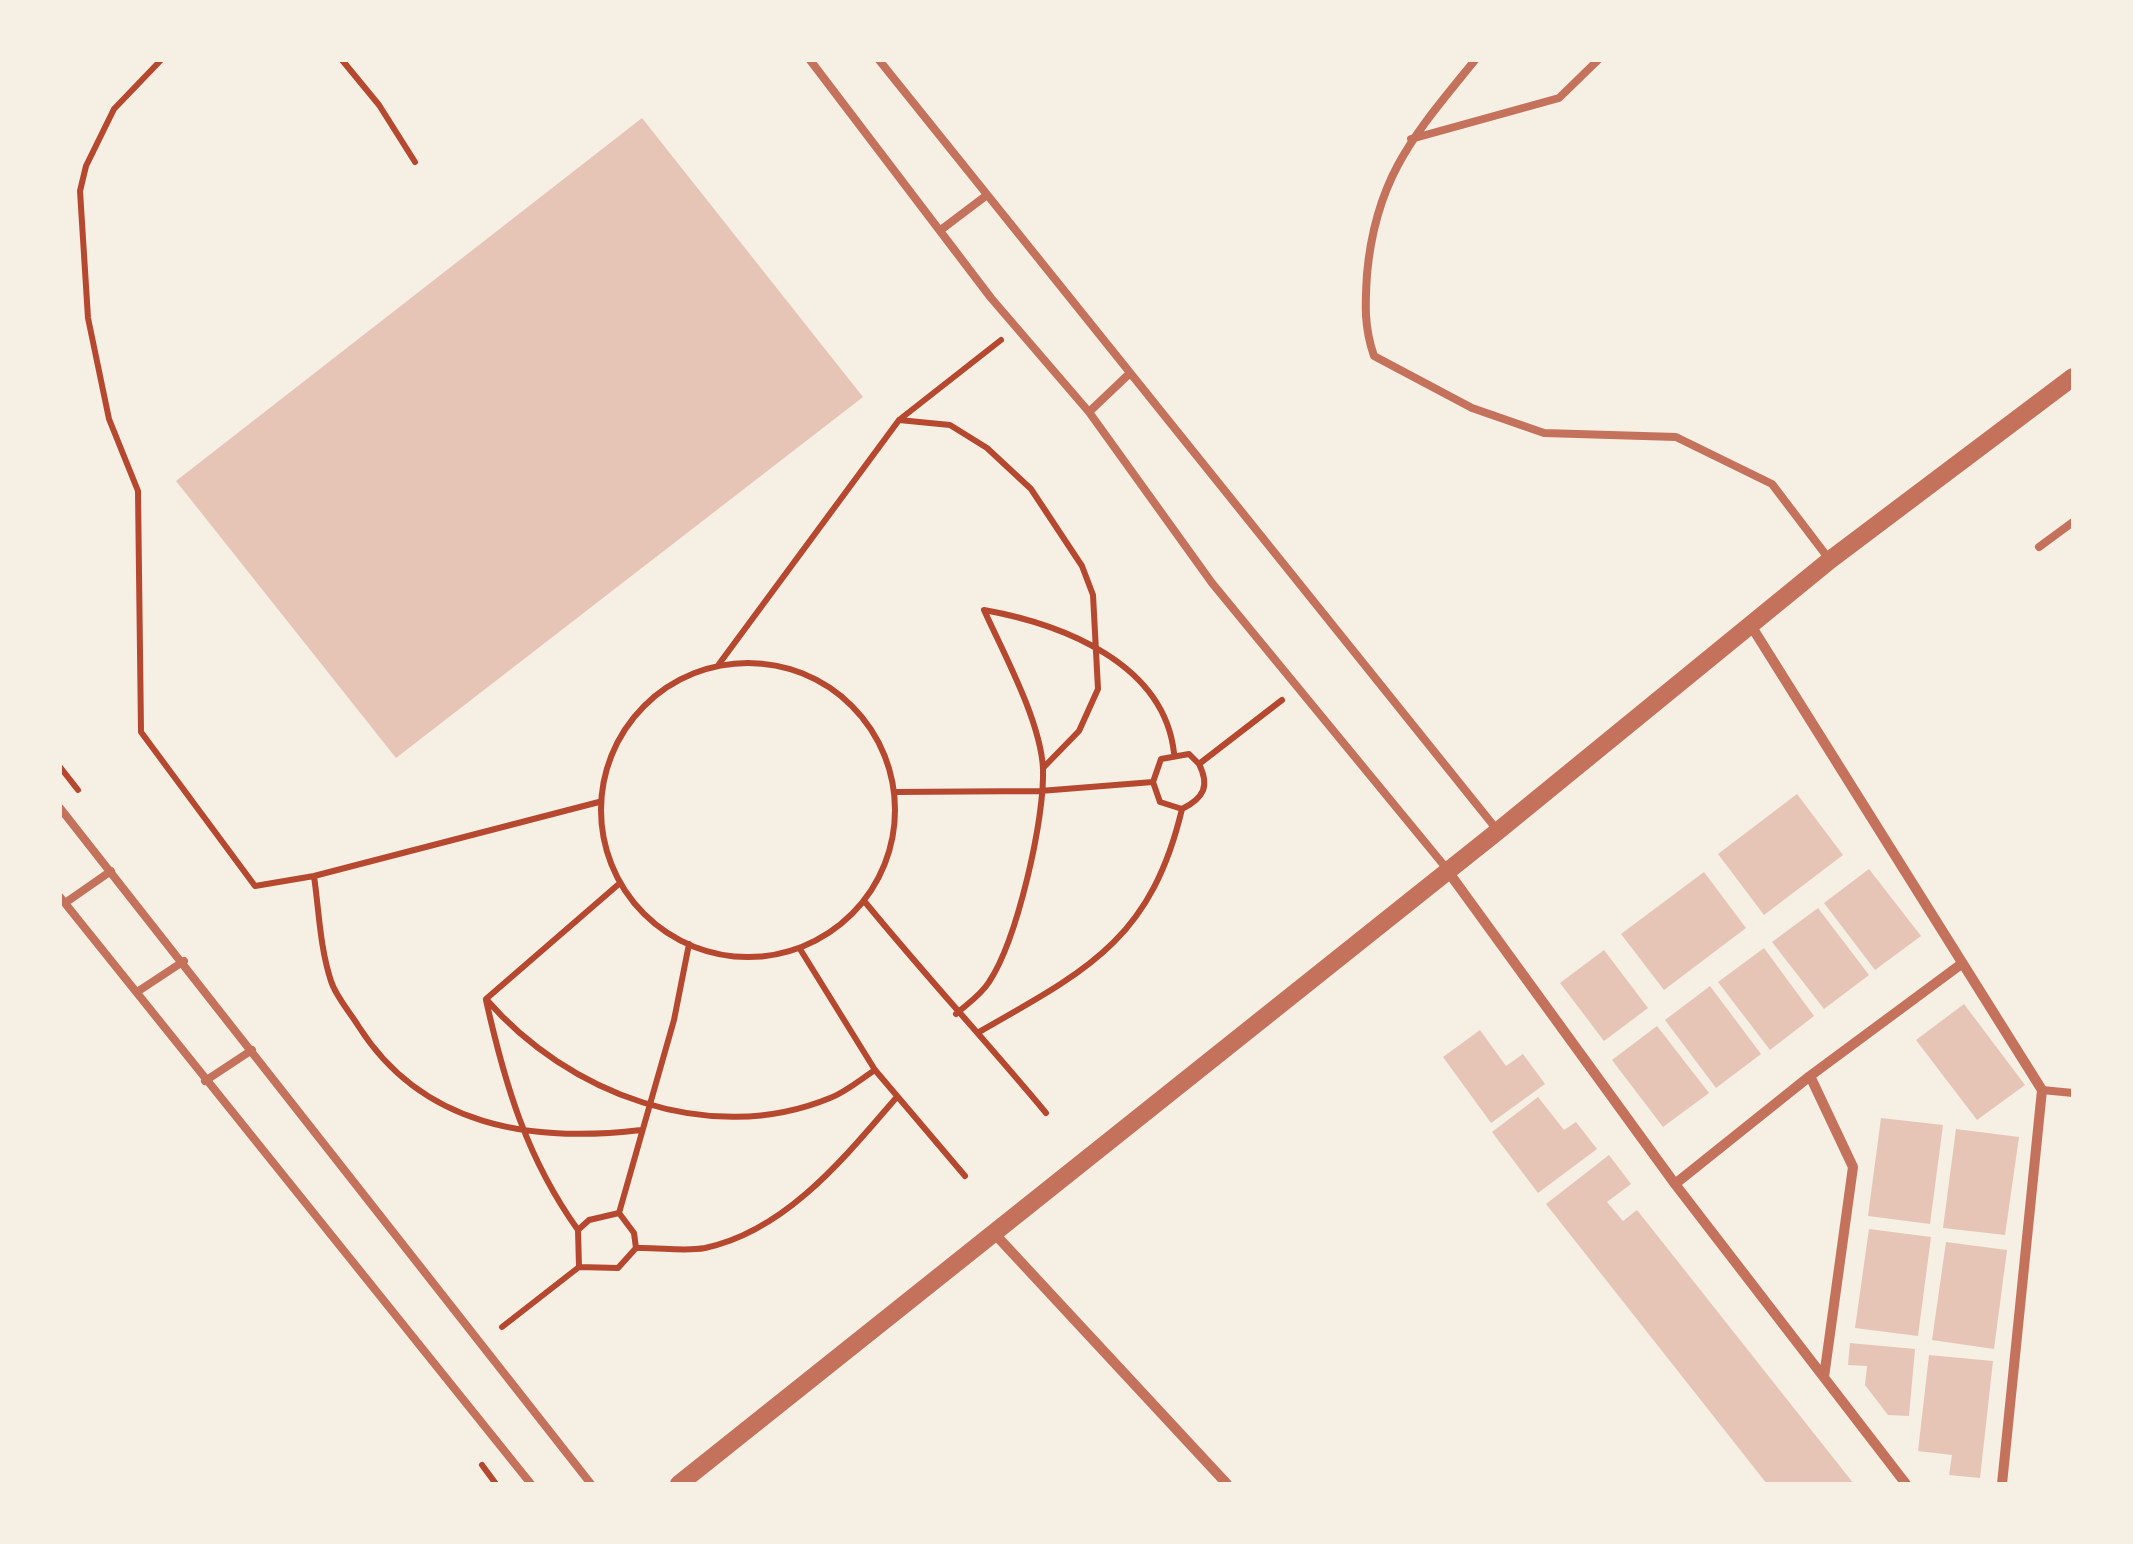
<!DOCTYPE html>
<html>
<head>
<meta charset="utf-8">
<style>
	body { margin:0 }
	#map { position:relative; width:2133px; height:1544px; overflow:hidden; background:#f6efe4; font-family:"Asap Condensed",sans-serif }
	canvas { display:block }
	.frame { position:absolute; inset:0; border:62px solid #f6efe4; pointer-events:none }
</style>
</head>
<body>
<div id="map">
<canvas width="2133" height="1544"></canvas>
<div class="frame"></div>
</div>
<script>
const g = document.querySelector('canvas').getContext('2d');
g.lineJoin = 'round';
function fillPath(path, color) {
  g.fillStyle = color;
  g.fill(path, 'evenodd');
}
function stroke(path, color, width, dash) {
  g.strokeStyle = color;
  g.lineWidth = width;
  g.lineCap = dash ? 'butt' : 'round';
  g.setLineDash(dash || []);
  g.stroke(path);
}
fillPath(new Path2D(`
	M642,118l221,279 -467,361 -220,-277z
	M1797,794l46,61 -79,60 -46,-61z
	M1869,869l52,67 -46,34 -51,-67z
	M1704,872l42,56 -82,62 -43,-56z
	M1818,908l51,67 -45,34 -52,-67z
	M1764,948l50,68 -44,34 -52,-68z
	M1604,950l44,58 -44,33 -44,-58z
	M1710,986l51,68 -45,34 -51,-68z
	M1964,1004l61,81 -48,35 -61,-80z
	M1657,1026l52,67 -46,34 -51,-67z
	M1480,1030l26,36 17,-12 22,30 -54,39 -48,-66z
	M1538,1097l26,33 12,-8 21,27 -59,44 -46,-61z
	M1881,1118l62,7 -13,99 -62,-8z
	M1956,1129l63,8 -14,98 -62,-7z
	M1609,1155l22,29 -24,18 16,19 14,-11 217,274h-87l-221,-280z
	M1869,1229l62,8 -13,99 -63,-8z
	M1946,1242l61,8 -13,99 -62,-9z
	M1850,1343l65,6 -6,67 -21,-1 -23,-30 2,-19 -19,-1z
	M1929,1355l64,6 -13,117 -31,-3 3,-20 -34,-4z`), '#e6c5b7');
stroke(new Path2D(`
	M161,60l-47,49 -28,57 -6,25 8,127 21,101 29,72 3,241 114,154 59,-10 285,-74
	M342,60l37,45 36,57
	M1001,340l-102,80 51,5 37,23 44,41 51,77 11,29 5,94 -19,42 -36,37
	M601 810a147 147 0 1 1 294 0a147 147 0 1 1-294 0Z
	M719,664l180,-244
	M1199,764l-10,-10 -28,5 -8,23 7,20 22,7c22,-11 28,-23 17,-45l83,-64
	M60,767l18,23
	M895,792l145,-1 113,-9
	M314,876c5,35 6,72 17,105 5,16 19,31 28,46 64,100 173,116 282,103
	M865,902c59,72 121,139 181,211
	M800,949l75,121 90,106
	M486,999c81,94 223,149 344,99 16,-6 31,-19 45,-28
	M486,999l134,-116
	M486,1000c19,85 41,159 92,230
	M956,1014c11,-10 25,-19 33,-32 28,-42 56,-163 54,-214 -3,-48 -39,-114 -59,-158 78,14 180,53 190,143
	M979,1032c109,-62 172,-93 203,-223
	M619,1213l55,-193 15,-76
	M636,1248c23,-1 47,4 69,0 81,-17 140,-91 191,-150
	M502,1327l77,-60 39,1 18,-20 -2,-15 -15,-20 -30,7 -11,10 1,37
	M482,1465l14,19`), '#b5482f', 6);
stroke(new Path2D(`
	M810,60l181,238 98,114 123,171 235,286
	M879,60l619,771
	M1475,60c-59,73 -99,115 -108,214 -2,31 -3,53 7,82l98,52 72,25 132,4 96,47 57,75
	M1411,139l148,-41 39,-38
	M942,229l45,-34
	M1089,412l40,-38
	M2039,547l34,-25
	M60,808l531,676
	M60,897l471,587
	M65,903l46,-32
	M137,992l47,-31
	M205,1081l47,-31
	M2042,1090l31,3`), '#c5725c', 8);
stroke(new Path2D(`
	M1750,624l292,466 -40,394
	M1447,870l228,314 231,300
	M1810,1076l150,-111
	M1675,1184l135,-108 43,91 -29,210
	M993,1232l234,252`), '#c5725c', 10);
stroke(new Path2D(`
	M679,1484l819,-653 332,-271 243,-183`), '#c5725c', 18);
</script>
</body>
</html>
